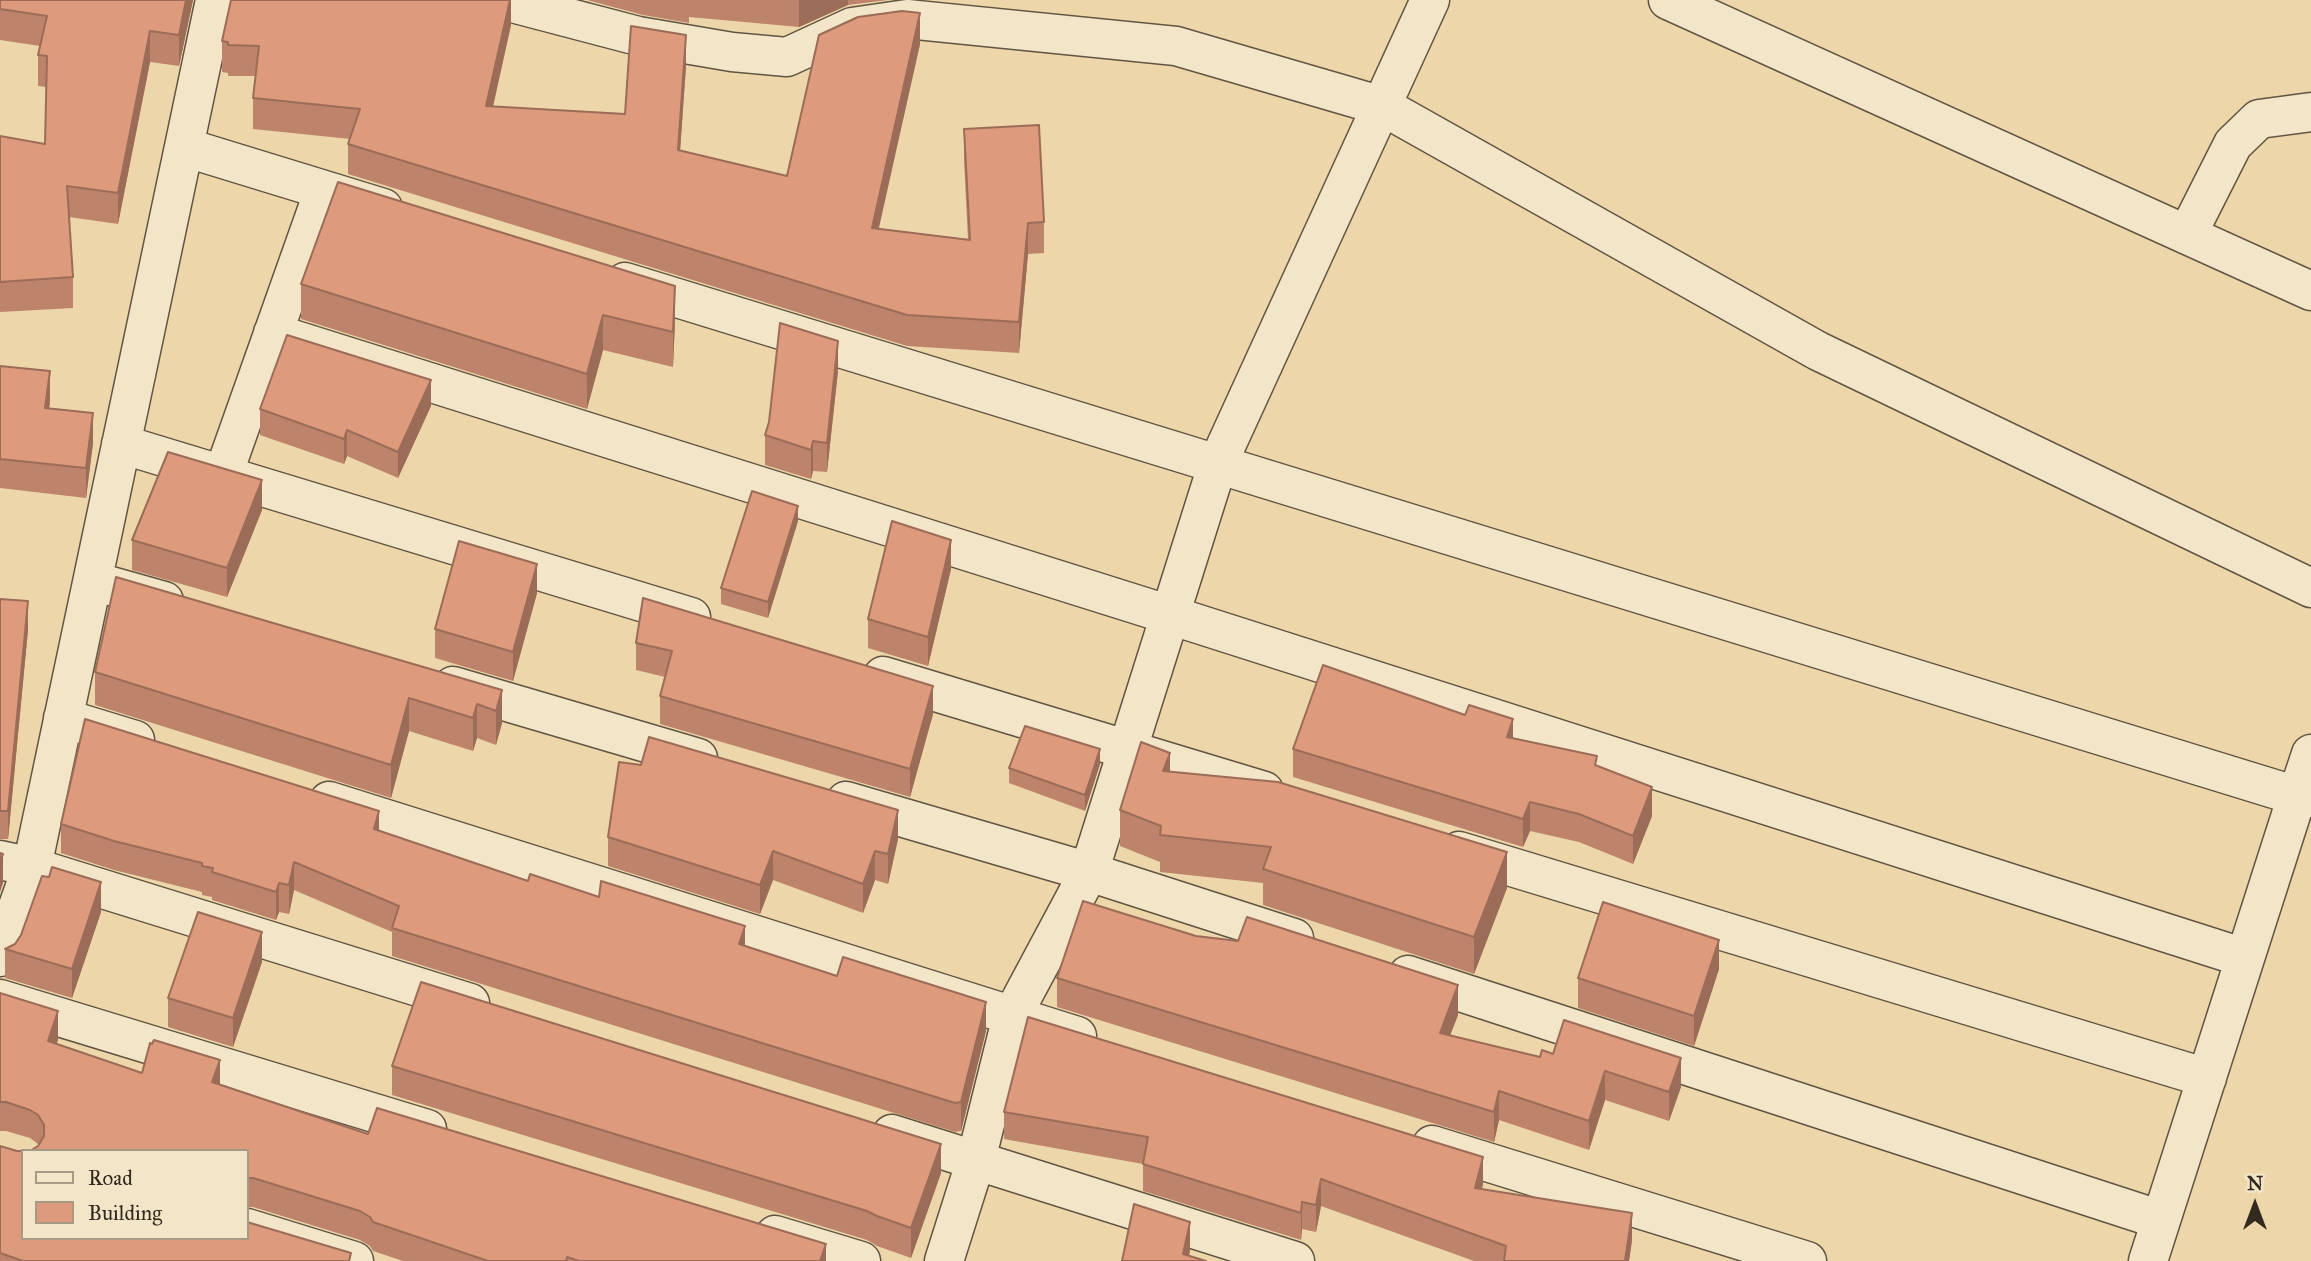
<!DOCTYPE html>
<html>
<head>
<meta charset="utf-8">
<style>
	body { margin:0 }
	#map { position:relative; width:2311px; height:1261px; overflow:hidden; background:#edd7aa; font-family:"IM FELL Great Primer",serif }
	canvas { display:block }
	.legend { position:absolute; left:21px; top:1149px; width:228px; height:91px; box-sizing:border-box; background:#f3e5c8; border:2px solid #a69a84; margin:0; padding:9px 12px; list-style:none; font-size:21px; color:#32291f }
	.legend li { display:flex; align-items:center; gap:14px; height:35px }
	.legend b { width:35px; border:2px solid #a69a84 }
	.north { position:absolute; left:2220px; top:1170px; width:70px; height:70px; -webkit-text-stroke:5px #f3e5c8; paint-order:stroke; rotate:0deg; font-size:19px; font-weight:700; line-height:28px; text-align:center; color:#32291f }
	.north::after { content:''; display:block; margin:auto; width:24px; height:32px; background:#32291f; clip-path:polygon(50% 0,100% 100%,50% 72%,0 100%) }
</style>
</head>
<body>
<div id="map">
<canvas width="2311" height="1261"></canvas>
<ul class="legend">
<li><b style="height:9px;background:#f3e5c8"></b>Road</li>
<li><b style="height:19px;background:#dd9a7c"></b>Building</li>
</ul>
<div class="north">N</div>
</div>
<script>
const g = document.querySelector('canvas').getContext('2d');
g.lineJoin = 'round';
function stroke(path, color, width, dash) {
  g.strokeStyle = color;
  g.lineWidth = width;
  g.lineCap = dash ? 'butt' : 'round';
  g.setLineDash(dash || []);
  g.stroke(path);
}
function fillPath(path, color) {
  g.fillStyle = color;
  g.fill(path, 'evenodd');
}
const minor = new Path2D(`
	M501,0l137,36 94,16 55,5 65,-30 55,-8 269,27 206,60 436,245 493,237
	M1668,0l643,291
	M184,147l199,61
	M2187,235l46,-91 26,-25 52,-7
	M625,282l1672,514 -149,465
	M273,333l897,282 1075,343
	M121,444l570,173
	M223,475l101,-285
	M93,581l71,20
	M883,676l381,115
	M453,686l245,72
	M63,718l72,22
	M2311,754l-14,42 14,2
	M329,801l748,235
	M846,801l243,71 205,66
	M1459,851l748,227
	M0,860l32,7 438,136
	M0,957l32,-90 183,-867
	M1408,975l753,245
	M0,999l427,130
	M892,1134l403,127
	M1432,1145l375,116
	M247,1228l107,33
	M775,1235l86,26
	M944,1261l32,-101 36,-144 77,-144 129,-409 212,-463`);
stroke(minor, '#615442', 41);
stroke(minor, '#f3e5c8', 38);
fillPath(new Path2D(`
	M0,0h193l-14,66 -29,-4 -32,162 -49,-7 4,60v31l-73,4v-176l45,8 1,-57 -8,-1v-31l2,-9 -40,-6z
	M511,0v25l-18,82 132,7 61,-48 -6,84 107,26 133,-132 -42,185 90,10 -4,-79v-31l80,93v31l-16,1 -9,99 -112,-7 -559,-172v-30l2,-5 -97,-10v-31l2,-22h-27v-3l-6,-1v-31z
	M587,0h301l-40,5 -49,22 -110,-10v6l-46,-8z
	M301,284l374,37 -2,46 -70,-17 -16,59 -286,-90z
	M0,366l50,35 -1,8 44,34 -7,55 -86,-10z
	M838,371l-11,101 -14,-1 -2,8 -46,-14v-30z
	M431,406l-33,72 -51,-22 -3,8 -84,-29v-26z
	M262,510l-35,87 -95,-27v-30z
	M798,521l-30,97 -47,-14v-16z
	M951,569l-23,97 -60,-18v-29z
	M537,593l-24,88 -78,-23v-29z
	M0,599l28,31 -20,209h-8z
	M636,643l297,71 -23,83 -250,-73v-28l5,-19 -29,-7z
	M95,672l407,18v33l-6,22 -19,-7 -4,13 -64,-20 -18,67 -296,-93z
	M1513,738l84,28 55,50 -19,48 -54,-22 -49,-11 -7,16 -230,-70v-28z
	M1100,764l-15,47 -76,-28v-15z
	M1170,772l337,116 -33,86 -211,-69v-22l-103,-11v-10l-40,-16v-36z
	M61,824l318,6 149,51 217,65 241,85 -25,100 -6,1 -563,-176v-24l-98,-42 -5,24 -10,-2 -3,8 -64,-20v-3l-10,-2v-3l-88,-22 -53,-17z
	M608,837l290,2 -10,45 -13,-4 -12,33 -90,-33 -13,34 -152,-48z
	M49,877l52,35 -29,86 -67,-20v-29l10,-5 6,-9z
	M1196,936l262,79 -8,20 90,22 13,-3 128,33 -12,34 -64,-21 -16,50 -90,-30 -5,22 -437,-135v-29z
	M262,962l-29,85 -65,-20v-29z
	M1719,969l-25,77 -116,-38v-30z
	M0,993l58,47 -2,4 86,29 78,11 148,50 458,127h-423l-30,-10 -3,-5 -10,-6 -107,-33h-6v-56l-209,-5v-2l-8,-6 -24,-7h-6z
	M392,1066l549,107 -30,85 -34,-12 -10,-6 -475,-145z
	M1004,1112l479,72 -1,5 150,51 -3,21h-155l-153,-55 -5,26 -14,-3 -1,11 -158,-49v-27l-139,-25z
	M0,1146l351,115h-351z`), '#be846b');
fillPath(new Path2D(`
	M186,0h7l-14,66v-31z
	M510,0h1v25l-25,112v-31z
	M799,0h49v5l-49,22z
	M920,13v31l-48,215v-31z
	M150,31v31l-32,162v-31z
	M686,35v31l-8,115v-31z
	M1028,223v31l-9,99v-31z
	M675,286v35l-2,46v-35z
	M603,315v35l-16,59v-35z
	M838,341v30l-11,101v-29z
	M50,371v30l-5,37v-30z
	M431,380v26l-33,72v-26z
	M93,413v30l-7,55v-30z
	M347,430v26l-3,8v-25z
	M813,441v30l-2,8v-29z
	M262,480v30l-35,87v-29z
	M798,506v15l-30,97v-16z
	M951,540v29l-23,97v-29z
	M537,564v29l-24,88v-29z
	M28,601v29l-20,209v-28z
	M933,686v28l-23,83v-28z
	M502,690v33l-6,22v-34z
	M409,698v33l-18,67v-33z
	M477,704v34l-4,13v-33z
	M1513,719v29l-6,-11z
	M1100,749v15l-15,47v-16z
	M1170,753v37l-7,-19z
	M1652,787v29l-19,48v-28z
	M1530,802v29l-7,16v-28z
	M898,810v29l-10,45v-30z
	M379,811v29l-5,-11z
	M773,851v29l-13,34v-29z
	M875,851v29l-12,33v-29z
	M1507,852v36l-33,86v-37z
	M3,854v29l-3,9v-29z
	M294,862v28l-5,24v-29z
	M101,882v30l-29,86v-29z
	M279,883v29l-3,8v-28z
	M745,926v29l-6,-11z
	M262,932v30l-29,85v-29z
	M1719,940v29l-25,77v-30z
	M1458,985v30l-18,47v-29z
	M986,1002v29l-25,100v-29z
	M58,1011v29l-10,30v-29z
	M1681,1058v29l-12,34v-29z
	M220,1060v29l-8,-7z
	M1605,1071v29l-16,50v-29z
	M1499,1091v29l-5,22v-30z
	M941,1144v29l-30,85v-30z
	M1483,1157v27l-8,31v-27z
	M1321,1179v27l-5,26v-27z
	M1302,1202v27l-1,11v-27z
	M1632,1213v27l-3,21h-4z
	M1190,1222v29l-2,10 -5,-7z
	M826,1244v17h-6z`), '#9b6c57');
const building = new Path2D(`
	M0,0h186l-7,35 -29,-4 -32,162 -51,-7 6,91 -73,5v-146l45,8 2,-88 -9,-1 9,-39 -47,-7z
	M231,0h279l-24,106 139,8 6,-88 55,9 -8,115 109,26 32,-141 39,-18 44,-6 18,2 -48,215 98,12 -6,-111 75,-4 5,97 -16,1 -9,99 -112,-7 -559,-171 12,-35 -107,-11 6,-52 -31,-1v-3l-6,-1z
	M338,182l337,104 -2,46 -70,-17 -16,59 -286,-90z
	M780,323l58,18 -11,102 -14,-2 -2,9 -46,-15 4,-13z
	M287,335l144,45 -33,72 -51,-22 -3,9 -84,-30z
	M0,366l50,5 -5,37 48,5 -7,55 -86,-9z
	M168,452l94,28 -35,88 -95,-28z
	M752,491l46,15 -30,96 -47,-14z
	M892,521l59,19 -23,97 -60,-18z
	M459,541l78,23 -24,88 -78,-23z
	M116,577l386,113 -6,21 -19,-7 -4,14 -64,-20 -18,67 -296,-93z
	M643,598l290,88 -23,83 -250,-73 12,-45 -36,-8z
	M0,599l28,2 -20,210h-8z
	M1323,665l142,50 4,-10 44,14 -6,18 90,19 -2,9 57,22 -19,49 -54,-22 -49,-12 -7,17 -230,-70z
	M85,719l294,92 -5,18 154,52 2,-7 69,23 2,-16 144,45 -6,18 98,32 6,-19 143,45 -25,100 -6,1 -563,-175 7,-22 -105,-44 -5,23 -10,-2 -3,9 -64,-20 1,-4 -11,-2v-3l-88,-22 -53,-17z
	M1025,726l75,23 -15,46 -76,-27z
	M649,737l249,73 -10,44 -13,-3 -12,33 -90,-33 -13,34 -152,-48 11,-75 22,3z
	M1141,742l29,11 -7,18 115,11 229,70 -33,85 -211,-68 8,-22 -111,-12 1,-9 -41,-16z
	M0,853l3,1 -3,9z
	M52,867l49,15 -29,87 -67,-20 10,-5 6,-9 21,-59 7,1z
	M1083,901l113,35 42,5 9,-24 211,68 -18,48 100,24 2,-7 11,4 11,-34 117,38 -12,34 -64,-21 -16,50 -90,-30 -5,21 -437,-134z
	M1603,902l116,38 -25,76 -116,-38z
	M198,912l64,20 -29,86 -65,-20z
	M421,982l520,162 -30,84 -34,-12 -10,-5 -475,-145z
	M0,993l58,18 -10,30 94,32 8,-30 2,1 2,-4 66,20 -8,22 156,52 9,-26 449,136 -6,17h-241l-12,-4 -1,4h-78l-115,-39 -3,-5 -10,-6 -107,-33h-6v-27h-217l8,-5 6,-10v-11l-6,-10 -8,-5 -24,-8h-6z
	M1028,1017l455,140 -8,31 157,25 -7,48h-121l2,-15 -185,-67 -5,26 -14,-3 -1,11 -158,-49 5,-27 -144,-25z
	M0,1146l17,5h6v87h224v-16l104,31 -2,8h-326l-23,-8z
	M1134,1204l56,18 -7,32 23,7h-84z`);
fillPath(building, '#dd9a7c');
stroke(building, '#9b6c57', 2);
</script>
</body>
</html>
